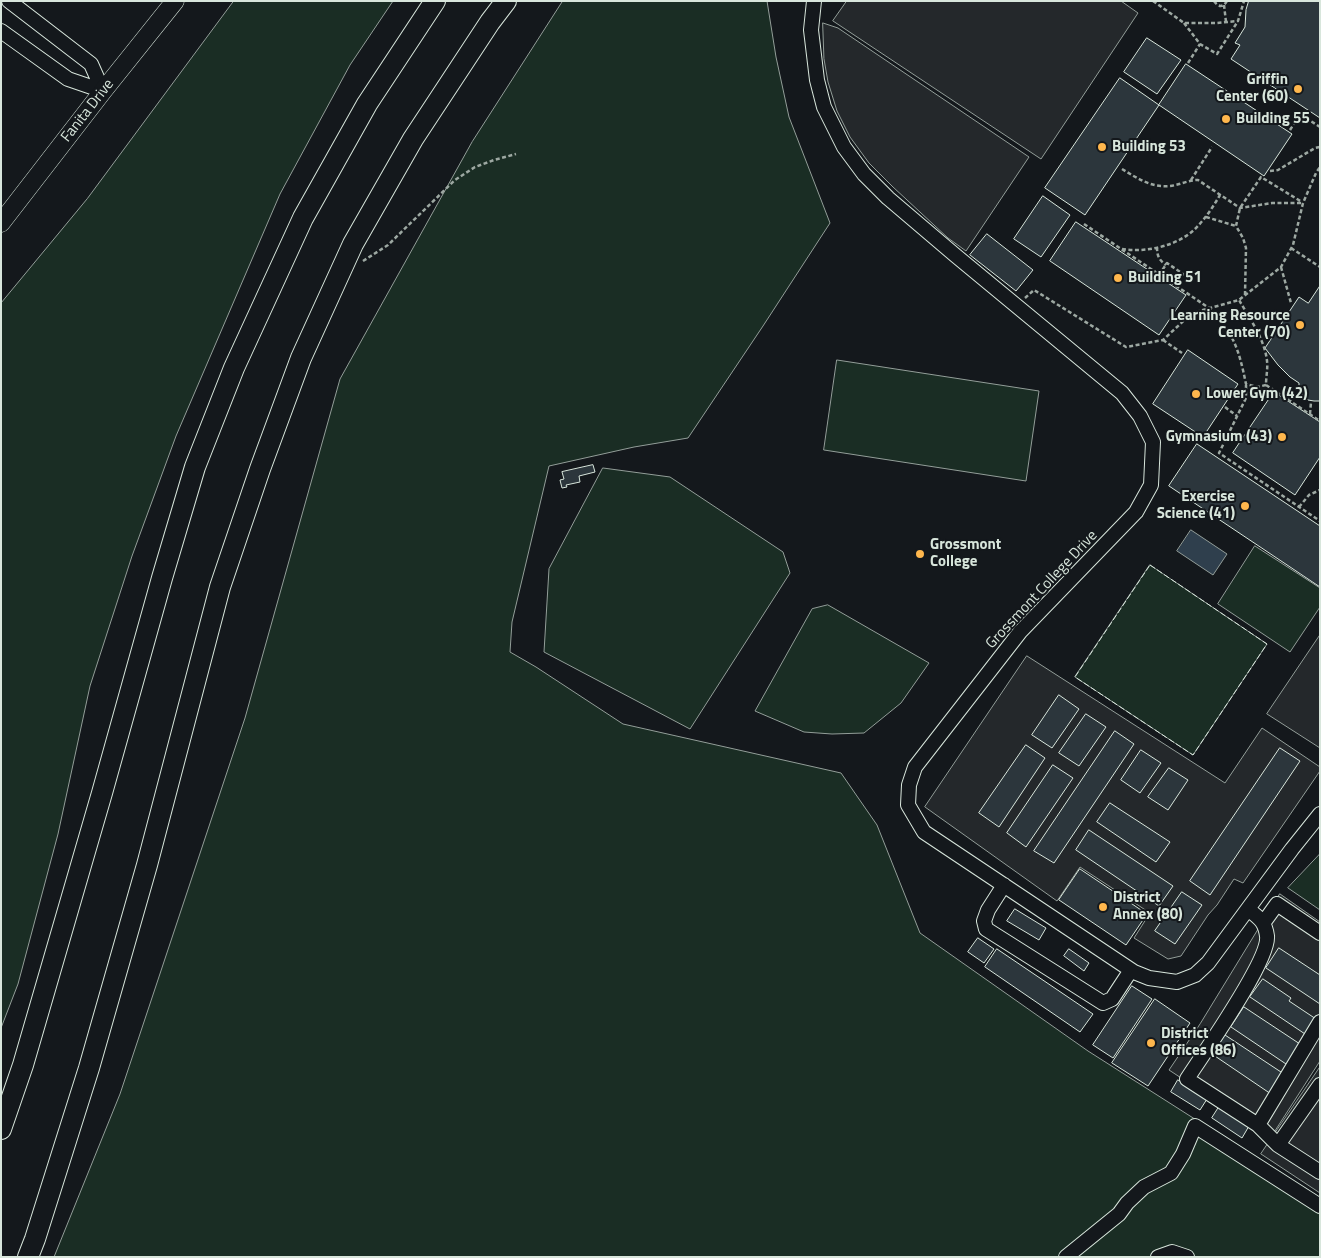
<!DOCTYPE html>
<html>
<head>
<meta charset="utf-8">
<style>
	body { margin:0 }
	#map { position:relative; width:1321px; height:1258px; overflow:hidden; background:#14181c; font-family:"Titillium Web",sans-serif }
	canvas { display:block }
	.frame { position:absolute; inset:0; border:2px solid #d8e6dc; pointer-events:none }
</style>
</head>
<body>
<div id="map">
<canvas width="1321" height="1258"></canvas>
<div class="frame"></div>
</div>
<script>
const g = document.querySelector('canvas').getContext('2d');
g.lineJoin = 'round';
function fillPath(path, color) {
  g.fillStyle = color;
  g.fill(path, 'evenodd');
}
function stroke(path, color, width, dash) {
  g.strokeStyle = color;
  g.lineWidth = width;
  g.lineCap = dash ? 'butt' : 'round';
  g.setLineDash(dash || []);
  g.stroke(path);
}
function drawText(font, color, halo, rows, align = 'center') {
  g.font = font + ' "Titillium Web",sans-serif';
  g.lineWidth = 4;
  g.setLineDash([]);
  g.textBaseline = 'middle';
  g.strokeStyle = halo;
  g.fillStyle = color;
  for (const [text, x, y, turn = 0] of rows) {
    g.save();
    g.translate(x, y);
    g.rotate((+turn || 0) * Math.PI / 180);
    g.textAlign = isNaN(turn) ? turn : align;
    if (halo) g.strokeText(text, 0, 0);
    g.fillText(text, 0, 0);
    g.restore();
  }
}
const green = new Path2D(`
	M234,1h159l-43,64 -70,129 -104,242 -44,120 -42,130 -32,148 -40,150 -17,44v-725l86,-104z
	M563,1h204l9,56 13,60 41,106 -67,103 -75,112 -54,9 -85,19 -37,156 -2,30 26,15 87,57 218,49 36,52 43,108 168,118 135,86 97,66v54h-1266l66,-163 125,-376 95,-339 132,-237z
	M837,360l202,31 -13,90 -202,-31z
	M603,468l67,9 113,75 7,21 -100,156 -146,-77 5,-83z
	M1255,546l65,42v19l-30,45 -72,-48z
	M1150,565l117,79 -74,111 -118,-78z
	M828,605l101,58 -28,40 -37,30 -32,1 -28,-2 -49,-21 57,-102z
	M1320,854v56l-32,-22z`);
fillPath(green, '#1a2d24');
stroke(green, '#939e99', 1);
const parking = new Path2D(`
	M847,1h274l17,12 -97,146 -208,-138z
	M823,23l15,5 191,129 -63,94 -18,-13 -55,-51 -24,-24 -19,-26 -13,-26 -9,-29 -4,-23z
	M1320,635v113l-53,-34z
	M1027,656l198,127 37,-55 58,39v4l-77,112 -9,-4 -17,26 -9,10 -27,41 -13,3 -34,-21 16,-25 -70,-46 -23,34 -132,-94z
	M1280,894l40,28v139l-49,76 -102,-67 31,-46z
	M1320,1067v126l-59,-39z`);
fillPath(parking, '#24282b');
stroke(parking, '#939e99', 1);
const water = new Path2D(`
	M1191,530l36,24 -14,21 -36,-24z`);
fillPath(water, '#2f3f4d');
stroke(water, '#939e99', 1);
const building = new Path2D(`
	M1249,1h71v117l-89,-59 9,-14 -5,-2 10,-16 1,-17z
	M1147,38l34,22 -24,34 -33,-22z
	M1186,64l106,70 -28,42 -105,-71z
	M1120,78l39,27 -74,110 -40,-27z
	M1043,196l27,19 -29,42 -27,-18z
	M1076,222l110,73 -27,40 -109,-74z
	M987,234l46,36 -17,21 -46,-36z
	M1320,286v115h-6l-6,-1 -5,-5 -4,-6v-6l-9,-6 -12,-12 -13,-17 34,-51 9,6z
	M1188,350l50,34 -35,53 -50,-33z
	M1274,392l46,30v35l-25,38 -62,-42z
	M1197,444l123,82v61l-151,-101z
	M593,465l2,7 -16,4 1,6 -14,3 1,2 -5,1 -2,-8 4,-1 -2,-7z
	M1059,695l20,14 -27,39 -20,-13z
	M1086,714l20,13 -27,39 -20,-13z
	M1115,731l19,13 -80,119 -20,-12z
	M1026,745l19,13 -46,69 -20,-14z
	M1280,748l20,13 -90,134 -20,-14z
	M1141,750l20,13 -21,30 -19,-13z
	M1053,765l20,13 -47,69 -19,-14z
	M1169,768l19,12 -20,30 -20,-13z
	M1110,803l60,39 -14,20 -59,-40z
	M1089,830l84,56 -14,20 -83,-56z
	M1080,869l67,45 -21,31 -67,-45z
	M1182,892l20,13 -27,39 -20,-13z
	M1015,909l31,19 -7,12 -32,-19z
	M978,938l16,11 -10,14 -16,-11z
	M1279,948l41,27v29l-54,-36z
	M997,949l96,65 -13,18 -95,-65z
	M1069,949l20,14 -5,8 -20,-15z
	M1263,979l28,19 -2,3 30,20 -11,15 -58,-39z
	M1132,986l20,13 -39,59 -20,-13z
	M1155,999l35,24 -42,63 -36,-23z
	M1244,1007l59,39 -14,20 -58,-39z
	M1225,1035l59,39 -13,20 -59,-40z
	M1178,1080l29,19 -7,11 -29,-18z
	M1219,1107l30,19 -7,12 -30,-20z`);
fillPath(building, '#2c363c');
stroke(building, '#d8e6dc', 1);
const minor = new Path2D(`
	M9,1l82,63 12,27
	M814,1l-3,29 6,50 7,27 20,40 20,27 24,24 67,57 167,138 18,23 13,26 -2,43 -15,27 -116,120 -105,135 -6,18 -1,20 16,27 210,140 15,6 28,4 18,-7 13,-12 84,-114 28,-35
	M1,31l67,48 35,12
	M1004,885l-16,25 -4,11 2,8 117,74 9,-4 19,-29
	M1248,909c11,9 17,12 19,27 3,24 -64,118 -80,143l71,46 62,-103
	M1264,922l13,-18 43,29
	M1258,1125l20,20 42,27
	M1278,1145l42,-60
	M1066,1257l53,-43 8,-11 17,-16 27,-14 12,-19 12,-28 125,80
	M1158,1257l14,-5 15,5`);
const major = new Path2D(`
	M1,223l102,-132 72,-90`);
const highway = new Path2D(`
	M1,1129l22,-64 79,-272 60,-215 33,-111 39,-99 69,-150 64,-114 68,-103
	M28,1257l7,-18 54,-171 58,-203 73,-278 40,-118 41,-111 52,-114 60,-105 77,-117 16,-21`);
stroke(minor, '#d8e6dc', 16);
stroke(major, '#d8e6dc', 19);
stroke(highway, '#d8e6dc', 22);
stroke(new Path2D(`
	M1153,1l31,22h33l21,-2 6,-20
	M1214,1c4,6 9,7 13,0
	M1224,5l2,17
	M1184,23l16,21 17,10 21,-33
	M1188,63l12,-19
	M1290,130l10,-16 20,13
	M1122,169c15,9 29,19 48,17 10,-1 18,-6 28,-6l42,28 32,-5h31
	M1270,171l8,-1 37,-22 5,-1
	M1191,180l21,-33
	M1206,217l30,9
	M1084,224l125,84c25,25 30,42 37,76l11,3 9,-2c0,-8 2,-17 1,-24 -2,-21 -18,-44 -28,-61
	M1157,247c0,9 2,13 9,18
	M1291,248l29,19
	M1122,249c24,4 55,-3 73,-20 10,-10 18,-22 25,-34
	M363,261l25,-16 67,-65 20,-13 19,-7 22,-6
	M1281,267l10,36
	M1159,275l8,-12 16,11 -8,12
	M1245,295l1,-47 -3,-10 -7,-12 4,-18 21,-31 41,25
	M1025,298l9,-8 92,57 37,-7 29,-27 47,-13 42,-33 12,-22 10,-42 13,-30 4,-6
	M1163,340l19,13
	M1246,385v13l-27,55 101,68
	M1266,385l54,36
	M1289,400l12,-5
	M1225,407l12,9
	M1310,414l1,-12
	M1299,507l10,-12 11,-5`), '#9da8a2', 2.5, [4, 2.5]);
stroke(minor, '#14181c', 14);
stroke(major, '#14181c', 18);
stroke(highway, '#14181c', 20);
stroke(new Path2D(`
	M1150,565l117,79 -74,111 -118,-78z`), '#d8e6dc', 1, [6, 2.5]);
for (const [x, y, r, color] of [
	[1298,89,5,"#ffb74d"],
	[1226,119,5,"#ffb74d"],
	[1102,147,5,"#ffb74d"],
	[1118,278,5,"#ffb74d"],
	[1300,325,5,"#ffb74d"],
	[1196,394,5,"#ffb74d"],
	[1282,437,5,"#ffb74d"],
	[1245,506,5,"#ffb74d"],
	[920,554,5,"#ffb74d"],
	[1103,907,5,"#ffb74d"],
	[1151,1043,5,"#ffb74d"]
]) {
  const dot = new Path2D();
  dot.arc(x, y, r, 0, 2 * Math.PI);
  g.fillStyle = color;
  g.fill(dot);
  stroke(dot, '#14181c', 2);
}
drawText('bold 15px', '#d8e6dc', '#14181c', [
	["Griffin",1288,80,"right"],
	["Center (60)",1288,97,"right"],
	["Building 55",1236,119],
	["Building 53",1112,147],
	["Building 51",1128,278],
	["Learning Resource",1290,316,"right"],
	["Center (70)",1290,333,"right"],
	["Lower Gym (42)",1206,394],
	["Gymnasium (43)",1272,437,"right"],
	["Exercise",1235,497,"right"],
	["Science (41)",1235,514,"right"],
	["Grossmont",930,545],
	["College",930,562],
	["District",1113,898],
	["Annex (80)",1113,915],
	["District",1161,1034],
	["Offices (86)",1161,1051]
], 'left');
drawText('15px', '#d8e6dc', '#14181c', [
	["Fanita Drive",88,111,-52],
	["Grossmont College Drive",1042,590,-47]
]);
</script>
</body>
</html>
